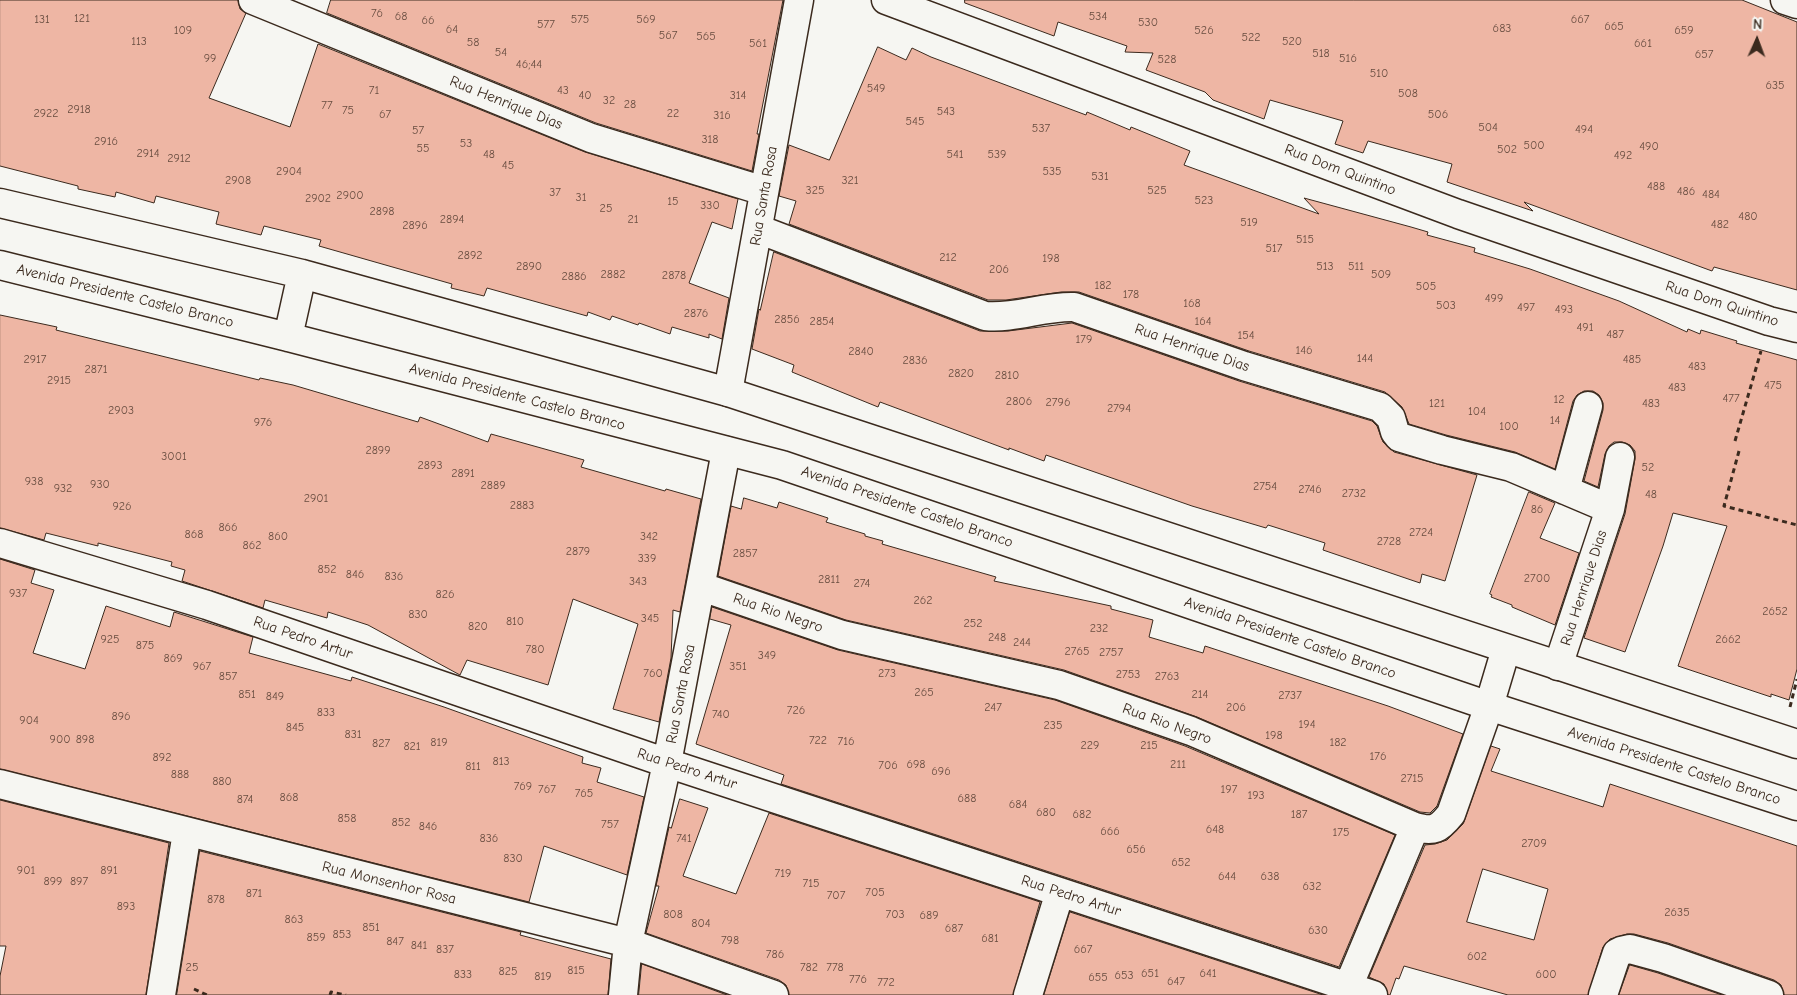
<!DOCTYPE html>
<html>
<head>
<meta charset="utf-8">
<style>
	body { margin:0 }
	#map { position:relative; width:1797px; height:995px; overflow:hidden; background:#f6f6f2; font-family:"Comic Neue",sans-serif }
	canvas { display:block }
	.north { position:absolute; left:1732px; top:15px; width:50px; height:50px; -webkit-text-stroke:4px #f6f6f2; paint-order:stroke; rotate:2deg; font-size:14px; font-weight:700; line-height:20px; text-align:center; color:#3b2a1e }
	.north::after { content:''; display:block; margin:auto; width:18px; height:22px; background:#3b2a1e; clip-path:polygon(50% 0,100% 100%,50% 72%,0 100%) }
</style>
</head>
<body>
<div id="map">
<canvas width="1797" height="995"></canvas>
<div class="north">N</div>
</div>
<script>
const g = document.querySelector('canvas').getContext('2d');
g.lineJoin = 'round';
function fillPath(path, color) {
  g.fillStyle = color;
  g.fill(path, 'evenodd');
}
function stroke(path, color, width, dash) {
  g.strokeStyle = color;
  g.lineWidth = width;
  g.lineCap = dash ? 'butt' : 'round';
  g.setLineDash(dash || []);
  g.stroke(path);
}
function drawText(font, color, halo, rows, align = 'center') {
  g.font = font + ' "Comic Neue",sans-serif';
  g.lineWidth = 4;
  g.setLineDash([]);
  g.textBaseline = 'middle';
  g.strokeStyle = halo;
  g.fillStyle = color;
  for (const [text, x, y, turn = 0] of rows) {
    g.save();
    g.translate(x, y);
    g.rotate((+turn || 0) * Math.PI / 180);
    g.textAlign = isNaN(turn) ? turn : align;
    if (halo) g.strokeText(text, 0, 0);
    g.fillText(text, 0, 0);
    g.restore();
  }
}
const building = new Path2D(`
	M0,0h238l2,9 6,4 -37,85 81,29 28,-83 267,108 153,47 -6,30 -20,-7 -23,61 40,15 -7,41 -13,-5v4l-37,-11 -2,7 -31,-11 -1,2 -26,-9 -2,4 -22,-8 -1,4 -100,-28 -3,8 -33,-8 1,-4 -133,-38 2,-6 -57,-14 -3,9 -45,-11 3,-12 -63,-16 -2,7 -38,-11 -1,5 -37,-8v-3l-78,-20z
	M331,0h452l-26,134h2l-7,37 -156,-48 -269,-110z
	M965,0h777l55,22v268l-83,-23 -2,4 -188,-69 9,9 -86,-29 5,-18 -84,-23 -5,12 -28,-9 8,-23 -73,-21 -6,19 -51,-19 -8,-8 -59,-22 7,-17 -28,-1 2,-6 -69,-24 -4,14 -89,-33z
	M878,47l28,13 6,-12 19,9 155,58 1,-3 43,18 1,-3 59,24 -6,14 135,49 -15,-16 107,29 17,5 -1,3 48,13 -1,4 56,17 89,32 68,31 1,-3 12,5 1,-4 36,11 -1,2 61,17v309l-8,31 -18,-6v3l-93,-31 49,-140 -54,-13 -10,33 -38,106 -41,-14 41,-124 10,-55v-8l-5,-6 -8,-3h-8l-5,4 -4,8 -7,33 -14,-6 19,-71v-7l-4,-8 -6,-4h-9l-7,4 -4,6 -18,68 -40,-17 -69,-17 -37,-11 -7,-17 -17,-15 -136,-41 -170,-59h-18l-55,8h-18l-199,-76 7,-23 -17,-5 10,-51 40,15z
	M774,252l206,79h28l64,-8 167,58 133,40 5,5 6,16 11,10 83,23 -32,106 -23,-7 -2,9 -97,-33 2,-7 -57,-18 -2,3 -74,-22 -146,-51 -2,6 -35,-13v2l-129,-48 -2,5 -86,-35 2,-7 -42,-16 7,-40 1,1z
	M0,315l57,12 -1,3 203,50 1,-2 33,7 125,37 2,-5 68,25 3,-8 93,26 -3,7 84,24 1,-2 35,10 -21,113 -7,-2 -2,48 -12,64 -46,-13 25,-85 -65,-25 -25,86 -81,-25 -7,15 -92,-50 -40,-13 -1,6 -62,-18 -2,8 -81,-27 3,-11 -14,-4 1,-4 -74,-19v3l-52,-13 -2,7 -44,-12z
	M1529,492l26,11 -15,35 39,15 -24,72 -43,-18v-2l-21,-8 1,-2 -2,-1z
	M744,498l33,10 2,-6 49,16 -2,4 39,12v2l18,5 -1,3 114,33 -2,4 117,25v3l42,11 -4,17 54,16 2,-7 183,60 75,28 -26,72 -7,7 -10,-1 -223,-95 -133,-47 -218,-50 -128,-44 13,-70 10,3z
	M0,559l35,11 -4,13 23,7 -21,63 52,16 21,-63 64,21 4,-15 79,25 -4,16 102,28 1,-4 92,30 139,50 -1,6 19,5 -4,14 47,15 -17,78 -83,-29 -15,56 -529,-133z
	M712,607l126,43 217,50 130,46 210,89 -56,132 -558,-183 3,-9 -88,-31 35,-119 -21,-6z
	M1491,746l9,3 -9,22 112,36 7,-23 187,62v149h-13l-3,-10 -7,-5 -106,-37 -34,-9h-7l-17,5 -7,8 -15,48h-80l-104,-29 -5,13 -3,-1 -6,17h-2l-4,-11 -15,-7 56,-132 10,-1 12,-4 16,-16zM1483,869l65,20 -14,51 -67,-18z
	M680,799l28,9 -25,68 53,18 33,-81 271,89 -27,93h-224l-3,-10 -7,-5 -133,-47 13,-47h-3l13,-59 2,1z
	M0,800l169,43 -23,152h-146v-19l6,-30h-6z
	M200,851l321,81 -1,3 91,24 -3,36h-431z
	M1070,912l253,83h-279z
	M642,964l85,31h-88z
	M1630,965l28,8 64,22h-103z`);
fillPath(building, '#eeb6a4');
stroke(building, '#3b2a1e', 1);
const minor = new Path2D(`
	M253,0l338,138 173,53
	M886,0l572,214 311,107 28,7
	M1785,0l12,4
	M758,229l227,87c30,3 58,-10 89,-9l170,59 136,41 11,11 4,14 4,5 43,13 69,17 99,42
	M728,392l71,-392
	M1565,490l23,-84
	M0,543l207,62 460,158 706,232
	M702,587l140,48 217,50 132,46 224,96c19,5 24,2 36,-13l38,-108 17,-57
	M1558,666l52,-157 10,-52
	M0,784l628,159 146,52
	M1348,987l67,-160
	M161,995l26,-163
	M623,995l5,-52 39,-180 59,-312
	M1028,995l32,-103
	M1603,995l14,-42 4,-2 9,-2 33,9 106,37`);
const major = new Path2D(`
	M0,203l302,71 426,118 1069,352
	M0,265l288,72 494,128 707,241 308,100
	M288,337l14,-63`);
stroke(minor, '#3b2a1e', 31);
stroke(major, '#3b2a1e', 31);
stroke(new Path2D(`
	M1735,441l26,-90
	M1739,451l-15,55 73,19
	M1790,707l7,-28
	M194,989l13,6
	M330,995l1,-3 15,3`), '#3b2a1e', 3, [5, 4]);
stroke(minor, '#f6f6f2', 28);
stroke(major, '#f6f6f2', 28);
drawText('12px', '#684d40', null, [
	["76",377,14],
	["68",401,17],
	["534",1098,17],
	["121",82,19],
	["131",42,20],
	["575",580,20],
	["569",646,20],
	["667",1580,20],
	["66",428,21],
	["530",1148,23],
	["577",546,25],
	["665",1614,27],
	["683",1502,29],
	["64",452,30],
	["109",183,31],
	["526",1204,31],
	["659",1684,31],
	["567",668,36],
	["565",706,37],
	["522",1251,38],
	["113",139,42],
	["520",1292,42],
	["58",473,43],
	["561",758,44],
	["661",1643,44],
	["54",501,53],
	["518",1321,54],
	["657",1704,55],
	["99",210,59],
	["516",1348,59],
	["528",1167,60],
	["46;44",529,65],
	["510",1379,74],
	["635",1775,86],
	["549",876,89],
	["71",374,91],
	["43",563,91],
	["508",1408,94],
	["40",585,96],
	["314",738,96],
	["32",609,101],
	["28",630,105],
	["77",327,106],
	["2918",79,110],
	["75",348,111],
	["543",946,112],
	["2922",46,114],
	["22",673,114],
	["67",385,115],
	["506",1438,115],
	["316",722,116],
	["545",915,122],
	["504",1488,128],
	["537",1041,129],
	["494",1584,130],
	["57",418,131],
	["318",710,140],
	["2916",106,142],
	["53",466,144],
	["500",1534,146],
	["490",1649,147],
	["55",423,149],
	["502",1507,150],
	["2914",148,154],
	["48",489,155],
	["541",955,155],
	["539",997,155],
	["492",1623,156],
	["2912",179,159],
	["45",508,166],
	["2904",289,172],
	["535",1052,172],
	["531",1100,177],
	["2908",238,181],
	["321",850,181],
	["488",1656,187],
	["325",815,191],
	["525",1157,191],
	["486",1686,192],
	["37",555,193],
	["484",1711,195],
	["2900",350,196],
	["31",581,198],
	["2902",318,199],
	["523",1204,201],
	["15",673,202],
	["330",710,206],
	["25",606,209],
	["2898",382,212],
	["480",1748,217],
	["2894",452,220],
	["21",633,220],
	["519",1249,223],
	["482",1720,225],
	["2896",415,226],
	["515",1305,240],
	["517",1274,249],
	["2892",470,256],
	["212",948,258],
	["198",1051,259],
	["2890",529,267],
	["513",1325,267],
	["511",1356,267],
	["206",999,270],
	["2882",613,275],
	["509",1381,275],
	["2878",674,276],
	["2886",574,277],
	["182",1103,286],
	["505",1426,287],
	["178",1131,295],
	["499",1494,299],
	["168",1192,304],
	["503",1446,306],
	["497",1526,308],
	["493",1564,310],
	["2876",696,314],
	["2856",787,320],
	["2854",822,322],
	["164",1203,322],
	["491",1585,328],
	["487",1615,335],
	["154",1246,336],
	["179",1084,340],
	["146",1304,351],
	["2840",861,352],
	["144",1365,359],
	["2917",35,360],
	["485",1632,360],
	["2836",915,361],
	["483",1697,367],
	["2871",96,370],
	["2820",961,374],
	["2810",1007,376],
	["2915",59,381],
	["475",1773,386],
	["483",1677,388],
	["477",1731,399],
	["12",1559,400],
	["2806",1019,402],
	["2796",1058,403],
	["121",1437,404],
	["483",1651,404],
	["2794",1119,409],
	["2903",121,411],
	["104",1477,412],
	["14",1555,421],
	["976",263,423],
	["100",1509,427],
	["2899",378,451],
	["3001",174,457],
	["2893",430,466],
	["52",1648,468],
	["2891",463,474],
	["938",34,482],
	["930",100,485],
	["2889",493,486],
	["2754",1265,487],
	["932",63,489],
	["2746",1310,490],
	["2732",1354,494],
	["48",1651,495],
	["2901",316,499],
	["2883",522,506],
	["926",122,507],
	["86",1537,510],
	["866",228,528],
	["2724",1421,533],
	["868",194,535],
	["860",278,537],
	["342",649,537],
	["2728",1389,542],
	["862",252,546],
	["2879",578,552],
	["2857",745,554],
	["339",647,559],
	["852",327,570],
	["846",355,575],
	["836",394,577],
	["2700",1537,579],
	["2811",829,580],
	["343",638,582],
	["274",862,584],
	["937",18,594],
	["826",445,595],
	["262",923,601],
	["2652",1775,612],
	["830",418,615],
	["345",650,619],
	["810",515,622],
	["252",973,624],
	["820",478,627],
	["232",1099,629],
	["248",997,638],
	["925",110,640],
	["2662",1728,640],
	["244",1022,643],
	["875",145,646],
	["780",535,650],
	["2765",1077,652],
	["2757",1111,653],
	["349",767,656],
	["869",173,659],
	["967",202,667],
	["351",738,667],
	["760",653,674],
	["273",887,674],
	["2753",1128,675],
	["857",228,677],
	["2763",1167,677],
	["265",924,693],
	["851",247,695],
	["214",1200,695],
	["2737",1290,696],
	["849",275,697],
	["247",993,708],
	["206",1236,708],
	["726",796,711],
	["833",326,713],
	["740",721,715],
	["896",121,717],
	["904",29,721],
	["194",1307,725],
	["235",1053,726],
	["845",295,728],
	["831",353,735],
	["198",1274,736],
	["900",60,740],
	["898",85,740],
	["722",818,741],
	["716",846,742],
	["819",439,743],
	["182",1338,743],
	["827",381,744],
	["229",1090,746],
	["215",1149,746],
	["821",412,747],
	["176",1378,757],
	["892",162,758],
	["813",501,762],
	["698",916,765],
	["211",1178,765],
	["706",888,766],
	["811",473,767],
	["696",941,772],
	["888",180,775],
	["2715",1412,779],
	["880",222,782],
	["769",523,787],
	["767",547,790],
	["197",1229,790],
	["765",584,794],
	["193",1256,796],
	["868",289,798],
	["688",967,799],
	["874",245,800],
	["684",1018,805],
	["680",1046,813],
	["682",1082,815],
	["187",1299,815],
	["858",347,819],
	["852",401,823],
	["757",610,825],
	["846",428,827],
	["648",1215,830],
	["666",1110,832],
	["175",1341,833],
	["836",489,839],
	["741",684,839],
	["2709",1534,844],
	["656",1136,850],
	["830",513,859],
	["652",1181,863],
	["901",26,871],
	["891",109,871],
	["719",783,874],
	["644",1227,877],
	["638",1270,877],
	["899",53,882],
	["897",79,882],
	["715",811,884],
	["632",1312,887],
	["705",875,893],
	["871",254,894],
	["707",836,896],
	["878",216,900],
	["893",126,907],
	["2635",1677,913],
	["808",673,915],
	["703",895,915],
	["689",929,916],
	["863",294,920],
	["804",701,924],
	["851",371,928],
	["687",954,929],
	["630",1318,931],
	["853",342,935],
	["859",316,938],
	["681",990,939],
	["798",730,941],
	["847",395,942],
	["841",419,946],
	["837",445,950],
	["667",1083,950],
	["786",775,955],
	["602",1477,957],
	["25",192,968],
	["782",809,968],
	["778",835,968],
	["815",576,971],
	["825",508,972],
	["651",1150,974],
	["641",1208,974],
	["833",463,975],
	["600",1546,975],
	["653",1124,976],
	["819",543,977],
	["655",1098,978],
	["776",858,980],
	["647",1176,982],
	["772",886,983]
]);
drawText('15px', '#3b2a1e', '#f6f6f2', [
	["Rua Henrique Dias",506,103,22],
	["Rua Dom Quintino",1340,170,21],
	["Rua Santa Rosa",764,196,-80],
	["Avenida Presidente Castelo Branco",125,296,14],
	["Rua Dom Quintino",1722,304,18],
	["Rua Henrique Dias",1192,348,19],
	["Avenida Presidente Castelo Branco",517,397,15],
	["Avenida Presidente Castelo Branco",907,507,19],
	["Rua Henrique Dias",1584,588,-72],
	["Rua Rio Negro",778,613,19],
	["Rua Pedro Artur",303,638,19],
	["Avenida Presidente Castelo Branco",1290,638,19],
	["Rua Santa Rosa",681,694,-79],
	["Rua Rio Negro",1167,724,20],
	["Avenida Presidente Castelo Branco",1674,766,18],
	["Rua Pedro Artur",687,769,18],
	["Rua Monsenhor Rosa",389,883,14],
	["Rua Pedro Artur",1071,896,18]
]);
</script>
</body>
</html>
